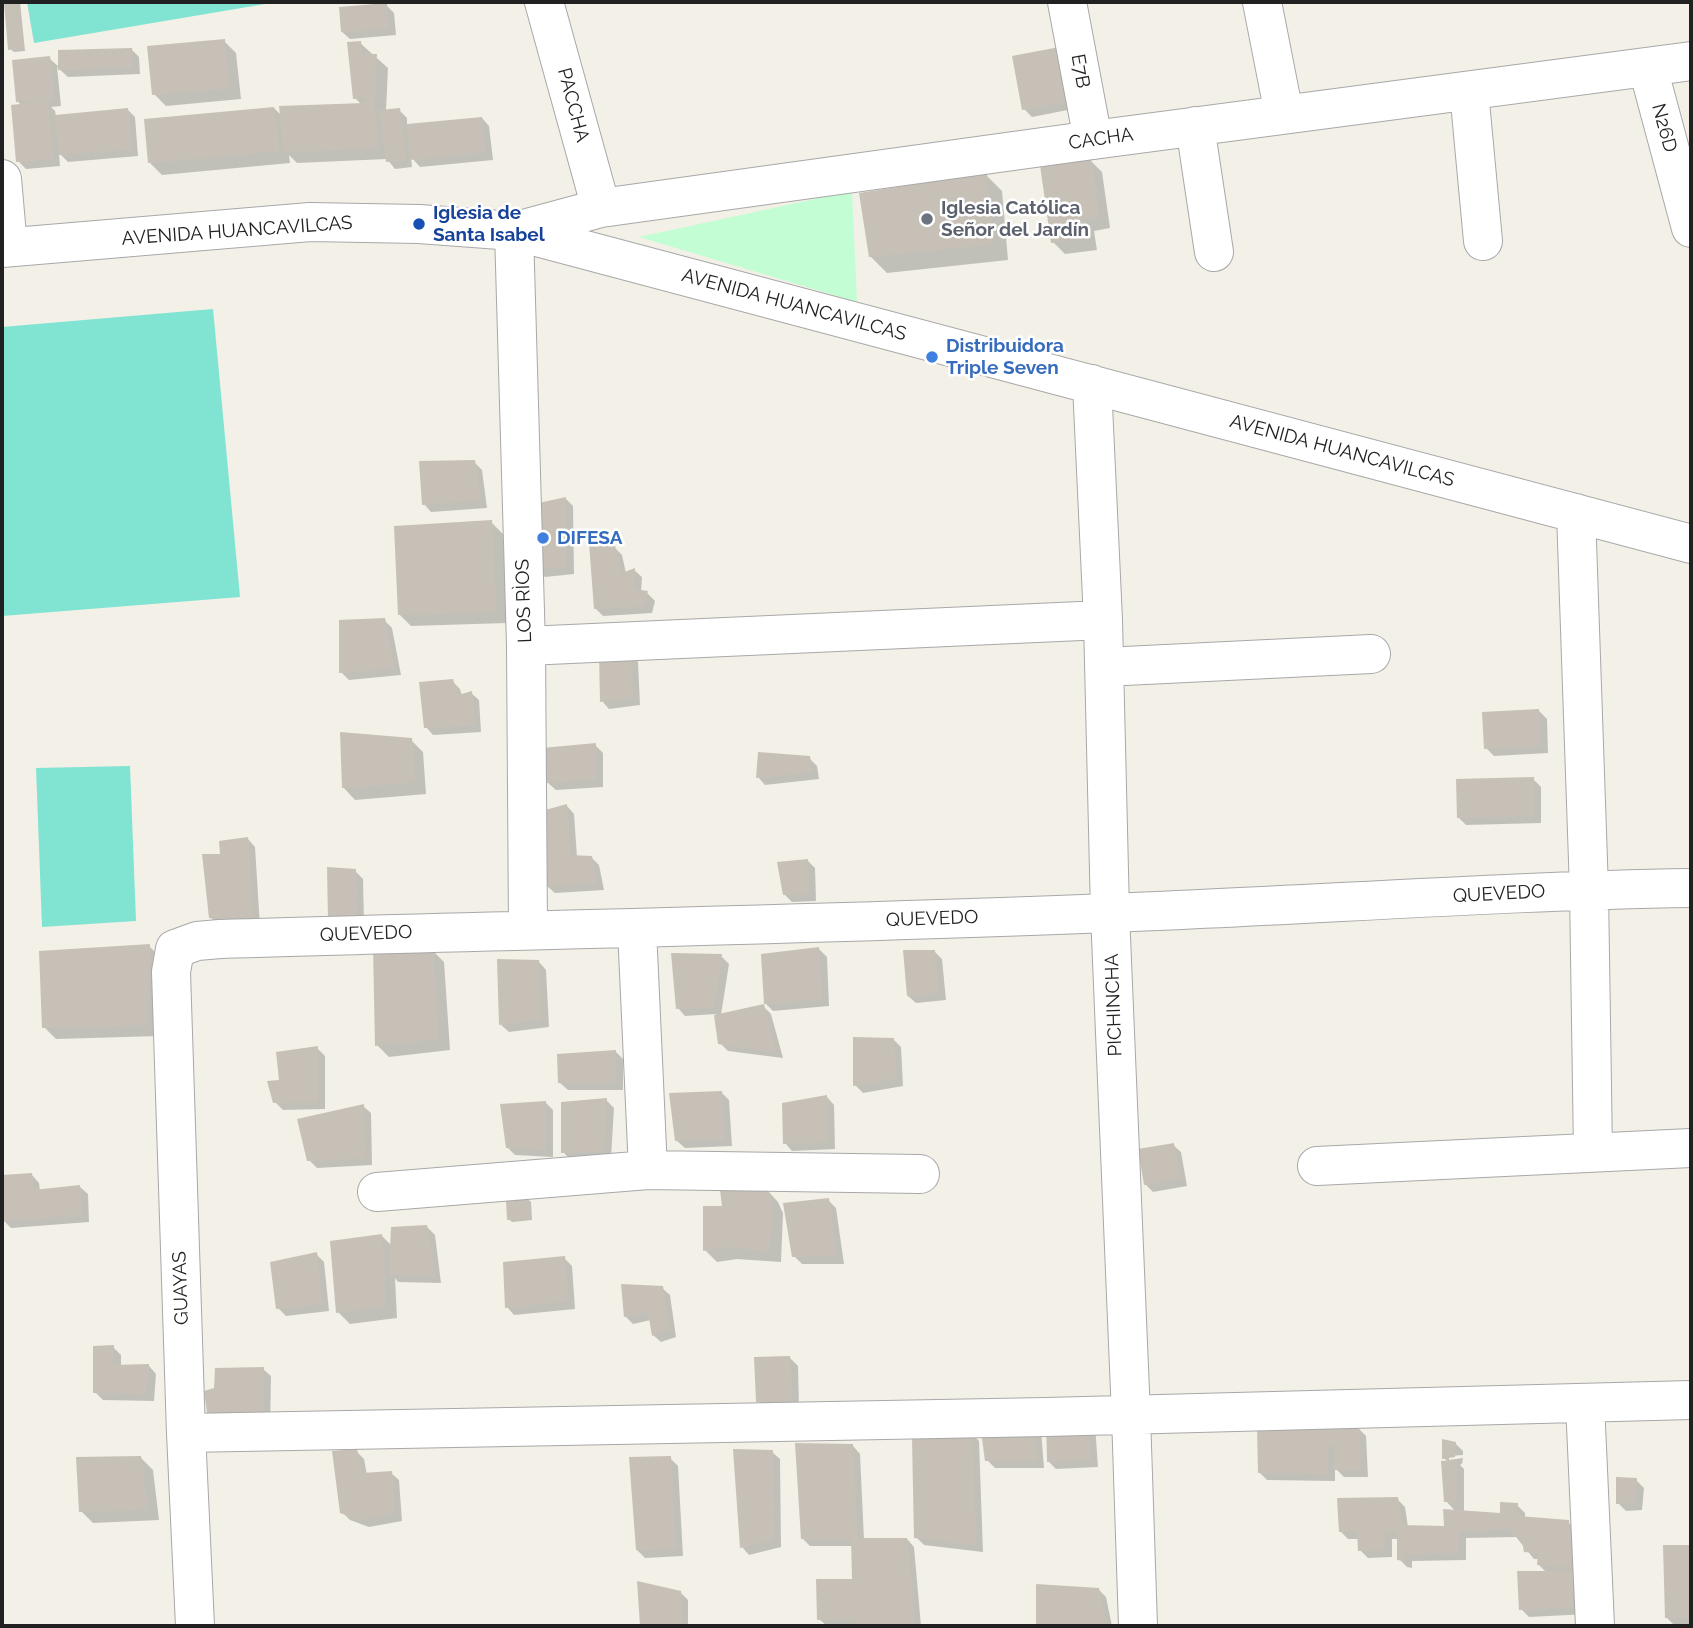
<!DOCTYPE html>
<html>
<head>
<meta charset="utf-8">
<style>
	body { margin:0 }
	#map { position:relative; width:1693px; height:1628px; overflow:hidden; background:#f2f0e7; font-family:Raleway,sans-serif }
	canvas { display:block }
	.frame { position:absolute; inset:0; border:4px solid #212121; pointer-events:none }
</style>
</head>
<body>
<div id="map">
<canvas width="1693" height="1628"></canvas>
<div class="frame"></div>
</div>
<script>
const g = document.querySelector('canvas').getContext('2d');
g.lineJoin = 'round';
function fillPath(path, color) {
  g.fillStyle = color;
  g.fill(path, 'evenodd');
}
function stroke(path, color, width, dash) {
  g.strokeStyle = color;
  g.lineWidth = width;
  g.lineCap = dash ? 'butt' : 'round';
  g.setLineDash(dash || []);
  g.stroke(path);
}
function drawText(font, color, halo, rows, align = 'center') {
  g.font = font + ' Raleway,sans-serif';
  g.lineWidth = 5;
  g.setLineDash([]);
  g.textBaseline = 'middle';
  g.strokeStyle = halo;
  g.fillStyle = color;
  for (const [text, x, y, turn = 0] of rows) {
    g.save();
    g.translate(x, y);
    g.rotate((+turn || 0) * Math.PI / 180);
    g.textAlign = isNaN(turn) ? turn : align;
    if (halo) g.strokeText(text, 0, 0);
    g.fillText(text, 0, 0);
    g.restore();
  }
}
fillPath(new Path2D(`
	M852,191l5,111 -218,-65z`), '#c3fdd3');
fillPath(new Path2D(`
	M27,2h250l-243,41z
	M213,309l27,288 -238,19v-289z
	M130,766l6,155 -94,6 -6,-159z`), '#81e4d2');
fillPath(new Path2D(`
	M5,2h15l5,49 -11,1 -4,-3z
	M386,5l8,8 2,22 -46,4 -8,-7z
	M224,41l12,12 5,46 -75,7 -12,-12z
	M360,43l28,25 -2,43 13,-1 8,8v7l75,-7 7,8 4,34 -73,7 -9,-10 1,10 -17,2 -8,-10 -90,4 -8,-8 1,8 -128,12 -12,-12 124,-55 8,8 80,-11 -7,-7z
	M131,49l8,8 1,17 -72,3 -11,-10 4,39 -10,1 4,4 1,5 71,-7 8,8 3,39 -70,6 -9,-9 1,13 -34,3 -8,-8 4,-55 -4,-4 31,-44 11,10z
	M1014,57l69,50 -51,10 -8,-8z
	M1090,160l12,12 8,56 -16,3 3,19 -32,4 -12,-12z
	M986,175l16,16 6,69 -121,13 -17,-17z
	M474,462l8,8 5,38 -56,4 -7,-8z
	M565,498l8,8 1,68 -29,3 -8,-7z
	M491,522l12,12 4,89 -96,3 -12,-12z
	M614,547l8,8 4,18 8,-3 8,7 -1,15 6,1 8,8 -3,12 -49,3 -8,-8z
	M384,620l8,8 9,47 -52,5 -8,-8z
	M630,654l8,8 2,43 -31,4 -7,-8z
	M452,681l8,8 2,7 9,-3 8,7 2,32 -48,3 -7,-8z
	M1539,711l8,8 1,34 -54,3 -8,-8z
	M411,740l12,12 3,42 -71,6 -12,-13z
	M595,745l8,8v34l-47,3 -8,-7z
	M809,758l8,8 2,13 -54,6 -7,-8z
	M1533,779l8,8v36l-75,2 -8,-8z
	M567,806l7,8 3,43h14l8,8 5,25 -49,3 -8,-7z
	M248,839l7,8 5,79 -41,-1 -8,-7 10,-63z
	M808,861l7,7 1,33 -24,1 -8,-8z
	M355,871l8,8 1,44 -27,3z
	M149,946l12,12 -1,78 -104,3 -12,-12z
	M819,949l8,8 2,49 -56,5 -8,-8z
	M432,950l12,12 6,88 -61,7 -12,-12z
	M934,951l8,8 4,41 -30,3 -8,-7z
	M721,956l8,8 -8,51 42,-9 8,8 12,44 -55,-7 -8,-8 -4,-29 -31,2 -7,-8z
	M539,962l7,8 3,57 -40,5 -8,-7z
	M893,1039l8,8 2,39 -40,7 -8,-8z
	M317,1048l8,8v53l-42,1 -8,-8 6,-20z
	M615,1051l8,8v31h-55l-8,-7z
	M721,1092l8,8 3,46 -47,2 -8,-7z
	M827,1097l7,8 1,44 -43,2 -7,-8z
	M606,1100l8,8 -3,50 -40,2 -8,-8z
	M545,1102l8,8v47l-38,-2 -8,-8z
	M363,1106l8,7 1,52 -55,3 -8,-8z
	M1173,1145l8,7 6,34 -34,6 -8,-8z
	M32,1175l7,8 1,8 40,-4 8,7 1,28 -78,6 -8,-8 -1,-43z
	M766,1189l12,13 5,11 -2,49 -44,-3 -20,3 -12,-12 18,-42z
	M528,1199l3,3 1,18 -20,2 -3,-3z
	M828,1200l8,8 8,56h-42l-8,-8z
	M427,1227l8,8 6,48 -43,-1 -3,-4 2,40 -47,6 -12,-12 44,-76 10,10z
	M316,1254l8,8 5,49 -43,5 -8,-8z
	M564,1258l8,8 3,43 -61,6 -7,-8z
	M662,1288l8,7 6,42 -15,5 -8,-7 -2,-15 -18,4 -8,-8z
	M113,1347l8,8v11h28l7,8 -2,27 -51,-1 -8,-8z
	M790,1358l8,8 1,42 -34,1 -7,-8z
	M263,1369l8,7 -1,52 -54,-39z
	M1040,1416l4,52h-49l-8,-8z
	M1095,1425l3,42 -42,2 -8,-8z
	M1358,1428l8,8 2,41h-24l-9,-9v13l-68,-1 -8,-8z
	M971,1433l8,8 4,111 -59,-7 -8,-8z
	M1455,1443l8,8v4l-14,1v4l14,-2 -1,6 -2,1 4,4v43l38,3 15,-10 8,8v6l43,3 8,8 13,84 -60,3 -8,-8 26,-36 -8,-8 1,-6h-6l-18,-22 -50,1v22l-54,1v7l-5,-1 -8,-8v-20h-7v18l-24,1 -8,-8 -1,-11h-11l-8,-8 57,-32 8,8 3,20 38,1 10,-16 -10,-11 2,-39 -4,-4z
	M853,1446l7,8 4,86 43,-1 7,8 7,79h-94l-8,-7 35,-39 -1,-34h-43l-8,-8z
	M356,1451l8,8 3,16 24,-2 8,7 3,41 -33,6 -19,-7 -8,-8z
	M772,1452l8,7 1,88 -32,8 -7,-8z
	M141,1458l12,12 6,50 -66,3 -12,-12z
	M670,1458l8,8 5,90 -38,2 -8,-8z
	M1636,1480l8,8 -2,22 -16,1 -8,-8z
	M1665,1547h26v78h-17l-8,-8z
	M639,1583l41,9 8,8v26h-47z
	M1038,1586l60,3 8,8 6,29h-74z`), '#0003');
fillPath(new Path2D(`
	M4,2h14l5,46 -15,2z
	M387,3l2,25 -48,4 -2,-25z
	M225,39l4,49 -77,7 -5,-49z
	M361,41l1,13h15l-3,53 4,41 -94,4 -5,-46 86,-3v-5l-12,1 -6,-57z
	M1065,46l11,54 -54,10 -10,-54z
	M132,48l1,19 -75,3v-20z
	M50,56l4,43 -38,3 -4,-42z
	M48,101l5,58 -37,3 -5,-57z
	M274,107l5,44 -131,12 -4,-44z
	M128,108l4,41 -73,6 -4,-40z
	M400,108l5,52 -19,2 -6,-52z
	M482,117l4,35 -76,8 -3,-36z
	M1091,158l8,59 -16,2 3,19 -35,5 -11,-78z
	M987,173l6,71 -124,13 -10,-64z
	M475,460l5,40 -58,5 -3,-44z
	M566,497v70l-31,3 -1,-66z
	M492,520l4,92 -98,3 -4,-89z
	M589,543l26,3 7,27 13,-5 -1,21 14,2 -4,15 -50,3z
	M385,618l9,50 -55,5v-53z
	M599,652h32l2,46 -33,4z
	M453,679l5,16 14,-4 3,34 -51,3 -5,-46z
	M1539,709l2,37 -57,3 -2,-37z
	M340,732l72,6 3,44 -73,6z
	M596,743v37l-49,3 -5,-35z
	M758,752l52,4 2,16 -56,6z
	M1534,777v39l-77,2 -1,-39z
	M567,804l3,51 22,1 5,27 -52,3v-76z
	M248,837l5,82 -44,-1 -7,-64h18l-1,-13z
	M808,859l1,35 -26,1 -6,-33z
	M327,867l29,2 1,47 -29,3z
	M150,944l-2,81 -106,3 -3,-77z
	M373,946l60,2 5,91 -63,7z
	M819,947l3,52 -58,5 12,48 -58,-8 -4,-29 50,-11 -3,-50z
	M903,950h32l4,43 -32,3z
	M671,953l51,1 -8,53 -38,2z
	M497,959l42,1 2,59 -42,6z
	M853,1037l41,1 2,40 -43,8z
	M318,1046v56l-45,1 -6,-22 12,-1 -3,-28z
	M616,1050v33h-58l-1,-29z
	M722,1091l3,48 -50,2 -6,-48z
	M827,1095l1,47 -45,2 -1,-41z
	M607,1098l-3,53 -43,2v-51z
	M546,1101v49l-40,-2 -6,-44z
	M364,1104l1,54 -58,3 -10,-42z
	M1174,1143l6,35 -36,7 -6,-36z
	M32,1173l1,17 47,-5 2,30 -80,6v-46z
	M767,1187l5,12 -2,52 -46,-4 -21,4v-45h19l-2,-16z
	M528,1197l2,21 -23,2 -1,-21z
	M829,1198l8,59h-45l-9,-54z
	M427,1225l8,51 -46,-1 2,-48z
	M382,1234l4,72 -50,7 -6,-72z
	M317,1252l5,52 -46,5 -6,-47z
	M565,1256l3,45 -63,7 -2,-46z
	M621,1284l42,2 6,43 -17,7 -4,-24 -24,5z
	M114,1345v20l35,-1 -3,30 -53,-1v-47z
	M790,1356l2,45 -36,1 -2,-45z
	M264,1367l-1,54 -55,-1 -4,-29 10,-3 1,-20z
	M1033,1406l4,55h-52l-7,-52z
	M1088,1416l3,44 -44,2 -1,-45z
	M1257,1426h102l2,44h-27l1,-24h-8l1,28 -70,-1z
	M972,1432l4,113 -62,-7 -2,-100z
	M1442,1439l14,3 -1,15 -13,2z
	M795,1443l58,1 4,94h50l8,88h-61v-7l-37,1 -1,-41h36l-1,-41 -50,1z
	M357,1449l5,24 30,-2 3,42 -35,7 -20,-7 -8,-62z
	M733,1449l40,1 1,89 -34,9z
	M141,1456l7,53 -69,3 -3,-55z
	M671,1456l5,93 -40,1 -7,-93z
	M1457,1460v42h-13l-3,-41z
	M1616,1477l21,1 -2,25 -19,1z
	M1398,1497l4,28 42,1 -1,-17 57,4v-11l18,1v13l51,4 2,47 -34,-2 1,-12 -14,-1 -3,-16 -7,1 -1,-8 -54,2v22l-54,1v7l-8,-1v-28h-12v18l-27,1 -1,-19h-18l-2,-34z
	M1663,1545h28v73h-26z
	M1517,1571h61l4,36 -63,3z
	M637,1581l44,10 1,35h-42z
	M1036,1584l63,4 8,38h-71z`), '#c7c0b6');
const minor = new Path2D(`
	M544,2l57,206
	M1067,2l26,138
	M1262,2l22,112
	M1648,68l43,160
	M1469,91l14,150
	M1195,126l19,126
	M2,179l6,68
	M514,231l12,415 2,284
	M516,231l85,-23 492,-68 598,-79
	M2,248l308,-26 109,2 95,7 1177,313
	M1092,384l11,236 7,293 21,502 7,211
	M1576,513l13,377 4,262
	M526,646l577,-26
	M1104,667l267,-13
	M637,929l11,241
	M1317,1166l374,-18
	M377,1192l271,-22 272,4
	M1585,1403l10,223
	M186,1433l860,-16 645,-17
	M195,1626l-9,-193 -15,-461 4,-23 22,-8 23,-2c296,-9 592,-14 887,-26 195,-7 389,-22 584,-25`);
stroke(minor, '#a8a8a8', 40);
stroke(minor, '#fff', 38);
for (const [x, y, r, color] of [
	[927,219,7,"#6b7280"],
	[419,224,7,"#1a4fb4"],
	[932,357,7,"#3f7fe0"],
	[543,538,7,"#3f7fe0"]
]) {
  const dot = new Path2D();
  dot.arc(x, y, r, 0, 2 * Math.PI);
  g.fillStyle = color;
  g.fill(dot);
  stroke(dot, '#fff', 2.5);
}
drawText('19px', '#212121', '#fff', [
	["E7B",1080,71,80],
	["PACCHA",573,105,75],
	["N26D",1664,128,75],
	["CACHA",1101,139,-8],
	["AVENIDA HUANCAVILCAS",237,231,-4],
	["AVENIDA HUANCAVILCAS",794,305,15],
	["AVENIDA HUANCAVILCAS",1342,451,15],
	["LOS RÌOS",524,601,-92],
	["QUEVEDO",1499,894,-3],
	["QUEVEDO",932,919,-2],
	["QUEVEDO",366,934,-2],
	["PICHINCHA",1114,1005,-92],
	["GUAYAS",181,1288,-92]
]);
drawText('bold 19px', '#5b616d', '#fff', [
	["Iglesia Católica",941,208],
	["Señor del Jardín",941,230]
], 'left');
drawText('bold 19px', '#164399', '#fff', [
	["Iglesia de",433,213],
	["Santa Isabel",433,235]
], 'left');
drawText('bold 19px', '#366cbe', '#fff', [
	["Distribuidora",946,346],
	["Triple Seven",946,368],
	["DIFESA",557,538]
], 'left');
</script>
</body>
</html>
